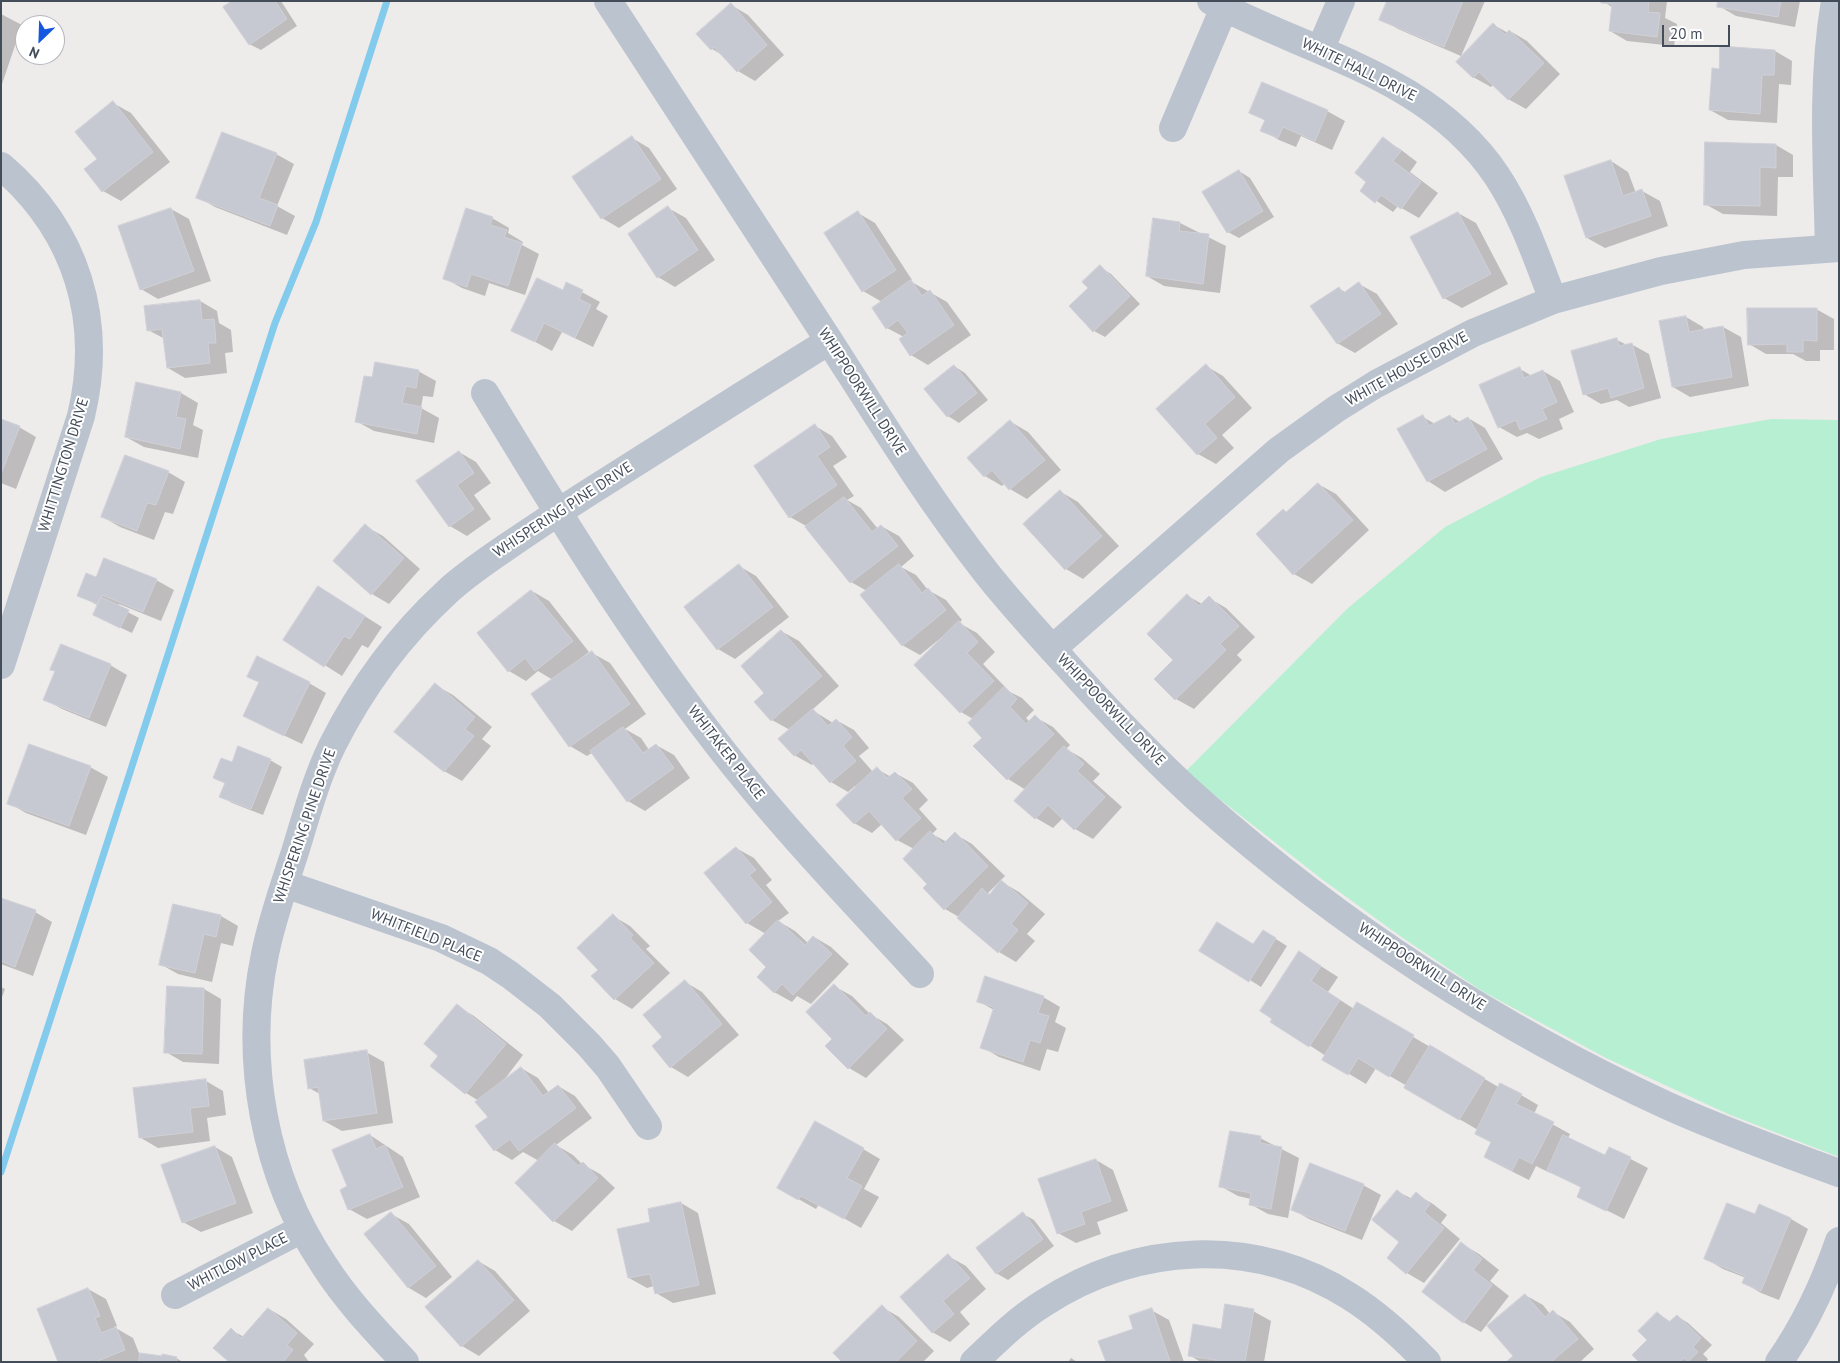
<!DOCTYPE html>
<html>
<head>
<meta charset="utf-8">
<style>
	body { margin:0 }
	#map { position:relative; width:1840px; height:1363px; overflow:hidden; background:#eeebeb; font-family:"PT Sans",sans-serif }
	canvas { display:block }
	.frame { position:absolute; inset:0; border:2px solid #434c59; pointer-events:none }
	.north { position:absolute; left:15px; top:15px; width:50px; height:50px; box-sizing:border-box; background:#fff; border:1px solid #b4b7bd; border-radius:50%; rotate:204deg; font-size:14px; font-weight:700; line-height:20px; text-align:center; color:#434c59 }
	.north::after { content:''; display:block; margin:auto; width:18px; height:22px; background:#1557de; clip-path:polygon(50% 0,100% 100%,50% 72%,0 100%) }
	.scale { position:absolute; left:1662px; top:25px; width:68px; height:22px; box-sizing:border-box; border:2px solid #434c59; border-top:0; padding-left:6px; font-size:15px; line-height:18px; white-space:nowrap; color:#434c59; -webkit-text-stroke:4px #fff; paint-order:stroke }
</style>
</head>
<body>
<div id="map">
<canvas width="1840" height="1363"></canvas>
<div class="frame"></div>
<div class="north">N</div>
<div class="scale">20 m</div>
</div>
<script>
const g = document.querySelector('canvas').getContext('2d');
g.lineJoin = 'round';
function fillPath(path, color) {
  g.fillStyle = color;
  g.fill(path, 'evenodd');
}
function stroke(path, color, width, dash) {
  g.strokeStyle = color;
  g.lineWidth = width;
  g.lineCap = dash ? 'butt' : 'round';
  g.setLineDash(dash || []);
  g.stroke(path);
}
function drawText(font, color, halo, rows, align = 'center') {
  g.font = font + ' "PT Sans",sans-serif';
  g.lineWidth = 4;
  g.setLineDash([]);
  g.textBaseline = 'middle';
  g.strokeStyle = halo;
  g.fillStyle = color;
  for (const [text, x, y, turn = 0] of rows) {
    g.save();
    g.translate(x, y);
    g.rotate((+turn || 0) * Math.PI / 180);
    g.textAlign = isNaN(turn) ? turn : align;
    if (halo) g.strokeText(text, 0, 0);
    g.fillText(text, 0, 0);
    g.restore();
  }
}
fillPath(new Path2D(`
	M1771,419l68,1v737l-111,-43 -122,-56 -124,-67 -82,-55 -77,-56 -138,-108 163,-164 97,-81 96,-50 120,-38z`), '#b7efd2');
fillPath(new Path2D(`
	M234,1h47l16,25 -36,24 -12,-6z
	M1388,1h97l-24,55 -63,-27 -17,-10z
	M1603,1h64l-2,17 12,6 -3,22 -47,-5 -17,-10 3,-23z
	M1720,1h80l-5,26 -59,-11 -17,-10z
	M731,5l17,10 36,40 -29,26 -17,-10 -12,-14 -14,-8z
	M1,14l21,11 -21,62z
	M1494,25l14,8 2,-2 17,10 33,33 -34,35 -18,-10 -14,-15 -3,3 -18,-10z
	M1721,48l54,3 17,10 -1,24 -12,-1 -2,39 -49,-3 -18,-10 10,-40z
	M113,103l18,10 39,49 -49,39 -18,-10 -5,-31z
	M1327,111l18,10 -13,29 -31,-14 -5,11 -17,-7 -17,-10 4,-9 -16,-9z
	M632,138l17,10 28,41 -58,39 -17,-10z
	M1383,139l17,10 17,13 -7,10 28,21 -19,25 -21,-12 -5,6 -31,-21 6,-9z
	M1706,143l70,2 17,10v22h-15l-1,39 -54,-2 -18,-10z
	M276,154l18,10 -17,42 18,10 -8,19 -72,-28 -17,-10z
	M1611,161l17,11 8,21 6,-2 18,10 8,25 -63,22 -18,-10 -21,-61z
	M1239,171l11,7 24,39 -35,21 -11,-6z
	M668,208l18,10 29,42 -40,27 -17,-10z
	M171,209l18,10 22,62 -53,18 -17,-10z
	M858,213l17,10 37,57 -2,1 37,21 24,33 -43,30 -17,-10 -7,-18 -17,-9 -5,-26 -19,-11z
	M1458,213l18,10 32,61 -46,24 -18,-10z
	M492,218l17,10 -1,5 15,9 -1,3 17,9 -14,41 -36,-12 -4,13 -23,-8 -18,-10z
	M1180,223l46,23 -6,47 -56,-7 -17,-10z
	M1100,267l11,7 29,30 -35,33 -11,-6z
	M567,284l33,18 -4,7 12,7 -15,31 -31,-15 -10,19 -39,-21 50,-38z
	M1359,284l18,10 21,30 -43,29 -18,-10 2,-55 7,5z
	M200,301l17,10 2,12 12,7 2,22 -8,1 2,20 -42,5 -17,-10 -3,-29 -17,-9z
	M1816,309l18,10v31h-14v11h-14l-13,-7h-27l-17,-10z
	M1686,317l17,10 1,3 19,-3 18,10 8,49 -59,11 -17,-10z
	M1617,340l10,5 4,-1 18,10 12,44 -32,9 -12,-7 -16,4 -17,-10z
	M954,366l11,7 23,27 -29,23 -11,-7z
	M1206,366l17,10 29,32 -30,27 12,13 -18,16 -18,-10 -40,-45z
	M1520,369l12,7 11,-5 17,10 14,31 -15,7 4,10 -24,10 -12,-6 -10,4 -18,-10z
	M418,371l18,10 -3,16 -10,-1 -2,12 18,10 -5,25 -60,-12 -18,-10 17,-42z
	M181,393l17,10 -5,22 10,5 -5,28 -54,-11 -18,-10z
	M1450,416l10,6 8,-4 17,10 18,31 -58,33 -17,-11 -29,-51 24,-13 12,7z
	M1,421l18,6 17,10 -20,52 -15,-6z
	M1011,422l17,10 33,38 -34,29 -17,-10 -5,-6 -3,3 -17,-10z
	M815,426l17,10 15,21 -14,9 21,30 -7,4 14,8 17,21 3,-3 18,10 15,20 -13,11 15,8 12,15 18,10 16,20 -3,3 18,10 18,19 -12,12 27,28 12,6 12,12 -8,8 4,4 5,-5 18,10 17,18 -4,4 16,9 18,16 -7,7 29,26 -29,32 -18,-10 -12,-11 -10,10 -17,-10 -20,-17 10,-11 -18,-11 -33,-33 9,-8 -11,-19 -12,-7 -18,-73 -1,-2 -22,18 -18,-10 -35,-54 -16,-9 -43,-55 -18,-10z
	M459,452l17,10 15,21 -17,12 17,24 -24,17 -17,-10z
	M168,472l17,10 -12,32 -8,-2 -11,28 -34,-13 -17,-10z
	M1318,484l18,10 33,36 -57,54 -18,-10 -7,-61z
	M1061,492l17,10 41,44 -36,33 -17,-10z
	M365,526l18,10 37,33 -31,35 -17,-10 -37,-33z
	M739,566l17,10 33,41 -54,42 -17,-10z
	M97,578l59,2 18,10 -13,31 -42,-17 -1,3 21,11 -7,15 -26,-12 -7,-15 -21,-11z
	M532,591l17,10 40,51 -4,3 1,2 6,-4 18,10 36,51 -21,15 16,9 8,12 7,-5 18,10 16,23 -45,33 -17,-10 -36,-48 -5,3 -17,-10 -17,-66 -15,-9 -12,10 -17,-10z
	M1188,596l14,8 7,-6 17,10 29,29 -18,18 5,5 -48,49 -18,-10 -1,-39z
	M336,598l46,29 -14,21 -6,-3 -20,31 -57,-36z
	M781,631l18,10 40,45 -27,24 21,13 3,-3 18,10 15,18 -10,8 14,16 4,-3 14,8 4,-4 18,10 15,17 -9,9 18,20 -5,5 15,8 8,-8 17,10 33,32 -5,5 19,11 26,22 -18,20 8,7 -19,21 -17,-10 -40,-35 -14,-8 -16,-25 -15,-35 -17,-9 -15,-16 -10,9 -18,-10 2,-35 -1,-2 -7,6 -17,-10 -17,-19 -2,2 -18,-10 -4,-25 -18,-10 -16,-18 10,-9zM999,882l1,1 -9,12 -3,-2z
	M110,665l17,10 -21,52 -44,-18 -18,-10 12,-27 -4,-3z
	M248,676l61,7 17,10 -24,51 -40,-19 -2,-42z
	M435,685l18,10 39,32 -10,12 9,7 -29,35 -18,-10z
	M270,760l12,7 -19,48 -31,-12 -11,-7 5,-12 -11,-6z
	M90,767l18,10 -22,58 -60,-22 -17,-10z
	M736,848l18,10 18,22 -6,5 23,28 -11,8 17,10 13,12 6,-6 17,10 18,17 -38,40 -14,-8 -5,6 -18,-10 -6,-25 -2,-33 -19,-11z
	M1,899l34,13 17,10 -19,54 -32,-12z
	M221,916l17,10 -5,20 -12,-3 -9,39 -34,-8 -18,-10z
	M613,916l17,10 20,20 -4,3 24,24 -38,36 -17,-10 -22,-23 7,-6z
	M1263,931l24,15 -26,41 -11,-7 4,-34z
	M1316,963l22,14 -10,15 26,17 3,-5 143,84 21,7 17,10 -4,9 36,20 -2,4 38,18 3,-8 39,20 -24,51 -46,-23 4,-8 -31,-16 -1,1 -14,-7 -7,14 -26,-13 -18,-10 7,-14 -14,-13 -72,-42 1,-2 -31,-18 -10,16 -42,-25 2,-3 -54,-35z
	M685,982l17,10 37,43 -51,42 -17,-10 -7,-29z
	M834,986l18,10 18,18 17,10 17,16 -38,38 -17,-10 -16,-29z
	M1,987l4,2 -4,11z
	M204,989l17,10 -2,65 -36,-2 -17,-10z
	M1043,997l17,10 -5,15 11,6 -8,24 -11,-3 -7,22 -41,-14 -17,-10 12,-37 -16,-9z
	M457,1006l17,10 49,39 -22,29 20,-16 17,10 11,15 9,-7 17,10 17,22 -36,27 17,10 9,9 18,10 15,14 -43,43 -18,-10 -15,-60 -16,-9 -11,8 -17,-10 -18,-23 12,-9 -10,-17 -13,-8 -34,-27 8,-10z
	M366,1052l18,10 9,61 -51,8 -18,-10 -4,-27 -11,-6z
	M206,1081l17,10 3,24 -19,3 3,23 -52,7 -17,-10z
	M370,1135l33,22 17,40 -53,22 -18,-10v-22z
	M1260,1138l39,20 -11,60 -20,-4 -18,-10 1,-5 -13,-3 -18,-10z
	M215,1147l17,10 21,56 -52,19 -18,-10z
	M863,1149l17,10 -16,30 15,8 -18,31 -42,-24 -3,5 -37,-21z
	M1096,1160l17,10 15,41 -31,11 4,12 -25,9 -18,-10z
	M1363,1185l18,10 -19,45 -53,-21 -17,-10z
	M1397,1191l15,8 4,-5 17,10 14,11 -6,8 19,16 -36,44 -17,-10 -6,-31z
	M681,1203l17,10 18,81 -43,9 -17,-10 -2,-7 -7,2 -18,-10 23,-55z
	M1759,1206l32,13 17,10 -29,71 -18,-7 -17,-10 2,-5 -23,-9 -17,-10 49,-43z
	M391,1214l18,10 43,53 -26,21 -17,-10 -43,-54z
	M1023,1214l11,6 20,26 -46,34 -12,-7z
	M1462,1244l17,10 20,16 -9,11 19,15 -28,36 -18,-10z
	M948,1256l18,10 20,23 -26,23 10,12 -20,18 -18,-10z
	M478,1261l17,10 35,40 -51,45 -17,-10 -35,-39z
	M88,1289l18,10 11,27 -3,1 19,11 8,20h35l7,4h-43v-2l-3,2h-78z
	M1525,1295l18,10 7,9 3,-2 17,10 24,27 -14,13h-72l6,-6z
	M882,1307l17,10 35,34 -11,11h-79z
	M269,1309l17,10 28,25 -10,11 5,7h-78v-32l13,7z
	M1151,1310l18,10 15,42h-77z
	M1253,1311l18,10 -7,41h-63l-12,-7 33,-25z
	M1657,1313l14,9 6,-6 11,7 24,22 -9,9 5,5 -2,3h-65z
	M1071,1358l6,4h-9z`), '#0003');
stroke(new Path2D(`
	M1,1172l274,-849 41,-101 71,-221`), '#82cbed', 7);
const building = new Path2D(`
	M232,1h43l12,18 -38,26 -26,-38z
	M1387,1h76l-19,46 -65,-27z
	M1602,1h47l-1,11 12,1 -3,24 -48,-6 3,-27 -11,-1z
	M1718,1h63l-3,16 -61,-10z
	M731,3l36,42 -30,27 -23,-25 -3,3 -15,-16z
	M1493,23l12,12 4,-5 35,33 -36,37 -29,-28 -6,6 -17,-16z
	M1720,46l55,4 -1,25h-12l-2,39 -51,-4 3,-42 7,1z
	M1262,82l66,28 -13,31 -32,-14 -5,11 -18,-7 5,-11 -16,-7z
	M113,101l40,51 -51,40 -18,-23 13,-10 -22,-27z
	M222,132l55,21 -18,45 19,7 -8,21 -74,-28z
	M632,136l29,43 -60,40 -29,-42z
	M1383,137l18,14 -8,10 28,21 -20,27 -20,-14 -6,8 -15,-12 6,-9 -11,-9z
	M1705,142l71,2v24l-16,-1v39l-56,-1z
	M1611,160l12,36 19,-7 9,27 -65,22 -22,-62z
	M1239,170l24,41 -36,22 -25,-41z
	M668,206l30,44 -41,28 -29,-44z
	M171,208l23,63 -54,19 -22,-64z
	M466,208l27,9 -3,8 17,5 -3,7 18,6 -14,43 -37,-12 -4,13 -24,-8z
	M858,211l38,59 -34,22 -38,-59z
	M1458,212l33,62 -48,25 -33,-62z
	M1153,218l27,4 -1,9 30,3 -6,50 -57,-8z
	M1100,265l30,31 -37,36 -24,-26 19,-18 -6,-6z
	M537,278l26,12 3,-8 17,8 -4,9 12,6 -16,33 -31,-15 -9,19 -24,-11z
	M911,280l11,16 8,-6 24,35 -44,31 -11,-17 9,-6 -10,-13 -12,9 -14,-21z
	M1359,282l22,32 -44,30 -27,-38 29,-19 4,6z
	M200,300l2,20 12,-1 2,24h-8l2,20 -43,5 -5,-39 -15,2 -3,-25z
	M1747,308h70v33l-14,-1v12h-16v-8l-39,1z
	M1686,316l3,16 34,-6 9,51 -60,10 -13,-66z
	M1617,338l2,8 13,-3 12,45 -33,10 -3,-10 -25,7 -12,-44z
	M375,362l44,8 -3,18 -10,-2 -4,17 20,4 -5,27 -62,-12 9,-46 8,1z
	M1206,364l29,33 -30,27 12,14 -20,17 -41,-46z
	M954,365l23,28 -30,24 -23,-28z
	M1520,367l4,11 19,-8 14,32 -15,7 5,10 -27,11 -4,-10 -18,8 -19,-43z
	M136,382l45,10 -5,25 10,2 -6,30 -55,-12z
	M1423,415l6,11 21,-11 5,9 13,-7 19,32 -60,33 -30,-53z
	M1,419l19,7 -19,48z
	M1010,420l35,40 -36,30 -17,-20 -8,7 -17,-19z
	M815,424l15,23 -13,9 20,29 -48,33 -35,-52z
	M459,451l15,22 -17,12 17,24 -25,18 -33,-46z
	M125,455l44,16 -13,34 -9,-2 -10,28 -36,-14z
	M1318,483l35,37 -60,55 -37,-41 27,-25 3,3z
	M1060,490l42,46 -37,34 -42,-46z
	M844,497l28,35 9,-7 17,21 -48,37 -45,-56z
	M365,524l39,34 -33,37 -38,-34z
	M104,558l53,21 -14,33 -41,-17 -4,9 -21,-8 9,-23 10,4z
	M739,564l34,43 -56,43 -33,-43z
	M899,564l23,29 6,-5 18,22 -44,36 -42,-51z
	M318,586l47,30 -15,23 -6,-3 -20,31 -41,-27z
	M531,590l42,51 -38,30 -10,-13 -17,14 -31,-39z
	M1187,594l12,12 10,-10 30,30 -19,18 6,6 -51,50 -21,-21 19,-19 -26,-26z
	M101,597l28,13 -9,18 -27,-13z
	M959,621l19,21 -11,11 27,28 -34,32 -46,-48z
	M781,630l41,46 -51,45 -17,-19 10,-9 -23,-27z
	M61,644l50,20 -22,54 -46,-18 12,-29 -5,-1z
	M592,651l38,53 -61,43 -38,-53z
	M257,656l53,26 -26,54 -41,-20 16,-34 -12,-5z
	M435,683l40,34 -10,12 9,7 -30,36 -50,-40z
	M1004,687l13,12 -7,8 16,17 9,-9 19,19 -47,46 -34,-34 9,-8 -14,-15z
	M813,709l15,17 8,-7 16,18 -9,9 13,15 -26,22 -29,-33 -7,6 -16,-17z
	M623,727l20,26 13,-9 18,24 -47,34 -37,-51z
	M29,744l62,22 -22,60 -62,-22z
	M238,746l33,13 -20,50 -32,-12 6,-14 -12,-5 8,-20 11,4z
	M1064,746l20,18 -7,7 28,26 -31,33 -26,-25 -13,14 -21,-18z
	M877,767l10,11 8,-6 17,17 -10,9 19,20 -25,23 -27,-30 -15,13 -18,-19z
	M930,831l13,13 12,-12 33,34 -44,44 -21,-22 4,-4 -24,-25z
	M736,847l20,23 -7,5 23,27 -26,22 -42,-51z
	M1001,880l27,23 -17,21 7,6 -20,23 -41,-35 25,-30 7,7z
	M1,898l35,12 -21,57 -14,-6z
	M173,904l48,11 -5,22 -12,-3 -9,39 -36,-8z
	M613,914l20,21 -3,3 24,25 -40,37 -23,-24 7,-6 -21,-22z
	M778,920l27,25 8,-9 19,18 -39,41 -11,-11 -8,9 -17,-16 9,-10 -17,-17z
	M1217,922l36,22 10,-14 13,8 -27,44 -50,-31z
	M1299,951l22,15 -10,15 29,19 -31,47 -39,-25 2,-3 -12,-8z
	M985,976l59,20 -6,17 11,3 -9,27 -10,-3 -7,22 -43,-14 14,-41 -17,-5z
	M685,980l37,44 -52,44 -18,-22 10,-9 -19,-22z
	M834,984l32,32 4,-4 17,17 -39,40 -23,-23 7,-7 -26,-27z
	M167,986l37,2 -2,66 -38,-1z
	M1357,1002l57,33 -25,42 -31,-19 -10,17 -26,-15z
	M457,1004l49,40 -41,50 -35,-28 8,-10 -14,-12z
	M1430,1045l55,33 -26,42 -55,-32z
	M367,1050l10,63 -54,8 -5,-34 -10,2 -4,-29z
	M521,1067l22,29 15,-11 18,23 -57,43 -9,-12 -16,12 -19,-25 13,-9 -13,-15z
	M206,1079l3,27 -19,2 3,24 -54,6 -6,-50z
	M1500,1083l22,11 -6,10 38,18 -22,42 -13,-7 -7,14 -28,-14 7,-15 -16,-8z
	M815,1121l49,27 -17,30 15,8 -18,33 -43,-23 -3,4 -21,-12z
	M1230,1131l31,5 -1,7 22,4 -11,62 -22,-4 2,-12 -32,-6z
	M370,1134l6,15 9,-4 18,42 -55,23 -8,-20 7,-4 -15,-36z
	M1563,1135l42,20 4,-8 22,10 -25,54 -29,-14 4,-10 -34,-16z
	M555,1143l23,23 5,-4 15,16 -45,44 -38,-39z
	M215,1146l21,57 -54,20 -21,-58z
	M1096,1159l15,42 -30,11 4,12 -28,10 -19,-55z
	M1310,1163l54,21 -19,47 -54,-21z
	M1397,1190l12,10 7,-8 14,12 -6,8 20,16 -38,46 -19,-16 12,-16 -27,-22z
	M681,1202l18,83 -44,9 -5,-20 -22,4 -11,-49 33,-7 -2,-13z
	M1727,1203l28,11 4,-10 32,14 -30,73 -19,-8 3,-7 -41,-17z
	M391,1212l45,54 -28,22 -44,-54z
	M1023,1212l20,27 -47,35 -20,-26z
	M1461,1242l21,17 -9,11 19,15 -29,38 -41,-31z
	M948,1254l22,24 -27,23 11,13 -22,19 -32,-36z
	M478,1260l36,40 -53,47 -36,-40z
	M88,1288l12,28 -5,2 6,15 15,-6 9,23 -30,12h-37l-21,-53z
	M1525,1294l20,23 8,-7 25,29 -27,23h-45l7,-6 -26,-30z
	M1225,1304l29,5 -9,53h-29v-2l-28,-4 5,-32 28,5z
	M882,1305l35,36 -21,21h-54l-9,-9z
	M268,1308l29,25 -10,12 6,5 -10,12h-54l-16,-14 18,-20 10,10z
	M1152,1308l18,53 -64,1 -8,-21 35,-12 -4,-13z
	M1657,1312l12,10 8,-7 24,23 -8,9 5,5 -10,10 -4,-4 -4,4h-41l-7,-7 15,-15 -9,-9z
	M140,1353l22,3v-2l15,3 -1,5h-37z`);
fillPath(building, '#c7c9d2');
stroke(building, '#cfd0d7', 1);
stroke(new Path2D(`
	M608,1c74,112 147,225 220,338 50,78 99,158 157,232 25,32 53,62 80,92 43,48 87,95 135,138 139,123 298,227 468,305 56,25 113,46 171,67
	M1211,1c100,53 219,75 286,175 25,38 40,82 56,124
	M1320,50l21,-49
	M1173,128l51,-120
	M1,166c76,65 103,154 80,250l-80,249
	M1829,248c-2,-83 -8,-165 6,-247
	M485,393c72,119 145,238 230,348 63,82 135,157 205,233
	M1052,649l227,-199 57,-41 40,-25 97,-51 80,-33 108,-29 83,-16 95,-7
	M285,884l156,54 48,23 21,14 40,31 39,39 19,22 40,59
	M175,1295l127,-66
	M405,1362c-29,-31 -58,-61 -81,-97 -60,-89 -81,-206 -59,-311 7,-35 19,-68 30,-102 11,-36 21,-73 37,-106 29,-58 67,-110 115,-154 17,-16 38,-30 58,-44 31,-21 62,-42 94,-62 77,-49 153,-97 230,-145
	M974,1362c22,-21 44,-43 70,-59 93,-60 209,-67 305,-7 29,18 54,41 78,66
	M1779,1362c26,-37 45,-78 60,-121`), '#bbc4ce', 28);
drawText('15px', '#434c59', '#fff', [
	["WHITE HALL DRIVE",1359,70,26],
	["WHITE HOUSE DRIVE",1407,369,-29],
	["WHIPPOORWILL DRIVE",862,392,57],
	["WHITTINGTON DRIVE",64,465,-73],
	["WHISPERING PINE DRIVE",563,510,-33],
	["WHIPPOORWILL DRIVE",1111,710,46],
	["WHITAKER PLACE",726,753,52],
	["WHISPERING PINE DRIVE",305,826,-71],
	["WHITFIELD PLACE",426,936,22],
	["WHIPPOORWILL DRIVE",1422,967,33],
	["WHITLOW PLACE",238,1262,-27]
]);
</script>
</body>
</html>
